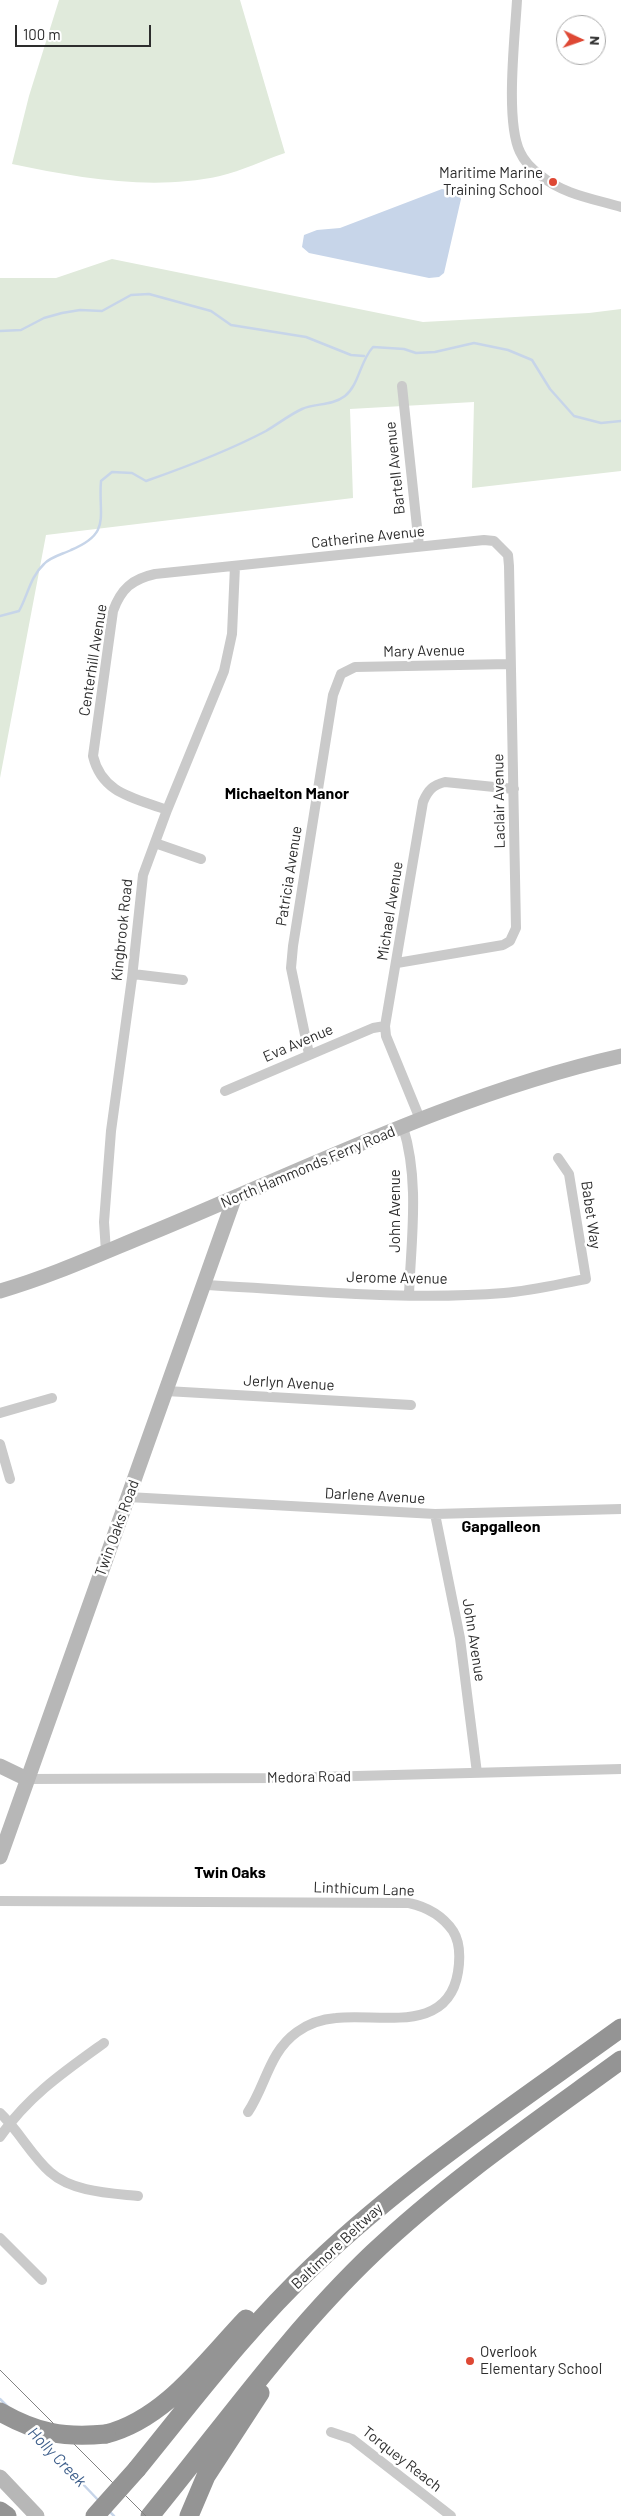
<!DOCTYPE html>
<html>
<head>
<meta charset="utf-8">
<style>
	body { margin:0 }
	#map { position:relative; width:621px; height:2516px; overflow:hidden; background:#fff; font-family:Barlow,sans-serif }
	canvas { display:block }
	.north { position:absolute; left:556px; top:15px; width:50px; height:50px; box-sizing:border-box; background:#fff; border:1px solid #ababab; border-radius:50%; rotate:93deg; font-size:14px; font-weight:700; line-height:20px; text-align:center; color:#2d2d2d }
	.north::after { content:''; display:block; margin:auto; width:18px; height:22px; background:#de4834; clip-path:polygon(50% 0,100% 100%,50% 72%,0 100%) }
	.scale { position:absolute; left:15px; top:25px; width:136px; height:22px; box-sizing:border-box; border:2px solid #2d2d2d; border-top:0; padding-left:6px; font-size:15px; line-height:18px; white-space:nowrap; color:#2d2d2d; -webkit-text-stroke:4px #fff; paint-order:stroke }
</style>
</head>
<body>
<div id="map">
<canvas width="621" height="2516"></canvas>
<div class="north">N</div>
<div class="scale">100 m</div>
</div>
<script>
const g = document.querySelector('canvas').getContext('2d');
g.lineJoin = 'round';
function fillPath(path, color) {
  g.fillStyle = color;
  g.fill(path, 'evenodd');
}
function stroke(path, color, width, dash) {
  g.strokeStyle = color;
  g.lineWidth = width;
  g.lineCap = dash ? 'butt' : 'round';
  g.setLineDash(dash || []);
  g.stroke(path);
}
function drawText(font, color, halo, rows, align = 'center') {
  g.font = font + ' Barlow,sans-serif';
  g.lineWidth = 5;
  g.setLineDash([]);
  g.textBaseline = 'middle';
  g.strokeStyle = halo;
  g.fillStyle = color;
  for (const [text, x, y, turn = 0] of rows) {
    g.save();
    g.translate(x, y);
    g.rotate((+turn || 0) * Math.PI / 180);
    g.textAlign = isNaN(turn) ? turn : align;
    if (halo) g.strokeText(text, 0, 0);
    g.fillText(text, 0, 0);
    g.restore();
  }
}
fillPath(new Path2D(`
	M59,0h181l45,153c-21,7 -43,18 -65,23 -68,15 -141,2 -208,-12l17,-68z
	M112,259l311,63 166,-9 32,-4v162l-149,17 2,-86 -124,7 3,89 -307,37 -46,243v-500h56z`), '#e0eadb');
fillPath(new Path2D(`
	M442,189l16,3 3,7 -17,74 -5,4 -10,1 -120,-25 -7,-6 2,-12 13,-5 23,-2z`), '#c7d5e9');
stroke(new Path2D(`
	M0,331l21,-1 23,-12 18,-5 18,-3 22,1 29,-16 18,-1 62,17 20,14 75,12 45,18 13,1
	M0,616l19,-5c9,-16 11,-34 25,-47 6,-7 19,-10 27,-14 41,-17 27,-33 30,-69l11,-9 20,1 14,8c40,-14 82,-30 120,-50 12,-7 23,-16 36,-22 13,-6 30,-3 43,-13 14,-11 15,-35 28,-49l31,2 12,4 19,-1 39,-9 34,7 24,10 18,29 24,27 27,7 20,-2
	M0,2399l8,8
	M38,2437l62,65
	M109,2511l5,5`), '#c7d5e9', 2.5);
stroke(new Path2D(`
	M517,0c-2,37 -12,121 3,152 4,9 12,17 20,23 22,19 54,24 81,32
	M402,386l17,160
	M167,810c-32,-12 -65,-16 -74,-54l20,-145c8,-22 19,-32 42,-37l329,-34 10,1 14,14 1,11 7,362 -6,13 -7,4 -106,18
	M155,843l46,16
	M133,974l50,6
	M309,1054l-18,-86 2,-22 40,-251 8,-21 14,-7 155,-3
	M225,1091l148,-63 12,-2
	M420,1119l-34,-83 -1,-10 38,-224c5,-12 10,-17 22,-20l69,7
	M403,1127c17,54 8,113 6,168
	M106,1252l-2,-30 7,-91 21,-153 11,-103 24,-65 57,-139 8,-37 3,-68
	M205,1285c99,5 200,16 299,8 28,-2 55,-9 82,-14l-17,-105 -11,-16
	M166,1391l245,14
	M0,1413l52,-15
	M0,1444l10,35
	M128,1497l307,17 186,-5
	M435,1514l25,124 17,135
	M27,1779l254,-1 340,-9
	M0,1901l409,2c18,4 33,12 44,28 7,11 7,28 5,41 -10,63 -79,41 -122,46 -13,1 -28,6 -39,14 -28,20 -31,53 -49,80
	M0,2113c19,18 31,42 50,59 22,20 60,21 88,24
	M0,2137c27,-40 65,-66 104,-94
	M0,2238l42,42
	M331,2432l21,7 99,77`), '#cacaca', 10);
stroke(new Path2D(`
	M0,1291c52,-15 102,-38 151,-58 155,-64 306,-140 470,-177
	M0,1766l27,13
	M0,1857l234,-658
	M0,2477l37,39`), '#b7b7b7', 15);
stroke(new Path2D(`
	M106,2434c59,-15 99,-72 140,-115
	M137,2469c57,-70 111,-142 176,-203 94,-90 203,-162 308,-238
	M0,2511l7,5
	M150,2516c73,-89 139,-183 223,-263 76,-72 163,-131 248,-193
	M189,2516l17,-40 54,-83`), '#949494', 19);
stroke(new Path2D(`
	M0,2370l146,146`), '#828282', 1);
stroke(new Path2D(`
	M0,2412c37,21 63,26 106,22
	M95,2516l42,-47`), '#949494', 19);
for (const [x, y, r, color] of [
	[553,182,5,"#de4834"],
	[470,2361,5,"#de4834"]
]) {
  const dot = new Path2D();
  dot.arc(x, y, r, 0, 2 * Math.PI);
  g.fillStyle = color;
  g.fill(dot);
  stroke(dot, '#fff', 2);
}
drawText('15px', '#2d2d2d', '#fff', [
	["Maritime Marine",543,173],
	["Training School",543,190],
	["Overlook",480,2352,"left"],
	["Elementary School",480,2369,"left"]
], 'right');
drawText('15px', '#2d2d2d', '#fff', [
	["Bartell Avenue",395,468,-96],
	["Catherine Avenue",368,537,-6],
	["Mary Avenue",424,651,-1],
	["Centerhill Avenue",93,660,-81],
	["Laclair Avenue",499,801,-91],
	["Patricia Avenue",289,876,-81],
	["Michael Avenue",390,911,-81],
	["Kingbrook Road",122,930,-84],
	["Eva Avenue",298,1043,-23],
	["North Hammonds Ferry Road",308,1167,-23],
	["John Avenue",395,1211,-90],
	["Babet Way",591,1215,82],
	["Jerome Avenue",397,1278,1],
	["Jerlyn Avenue",289,1383,3],
	["Darlene Avenue",375,1496,3],
	["Twin Oaks Road",117,1528,-70],
	["John Avenue",474,1640,81],
	["Medora Road",309,1777,-1],
	["Linthicum Lane",364,1889,2],
	["Baltimore Beltway",337,2246,-43],
	["Torquey Reach",402,2459,38]
]);
drawText('bold 16px', '#000', '#fff', [
	["Michaelton Manor",287,794],
	["Gapgalleon",501,1527],
	["Twin Oaks",230,1873]
]);
drawText('italic 16px', '#3e5f8b', '#fff', [
	["Holly Creek",57,2457,46]
]);
</script>
</body>
</html>
